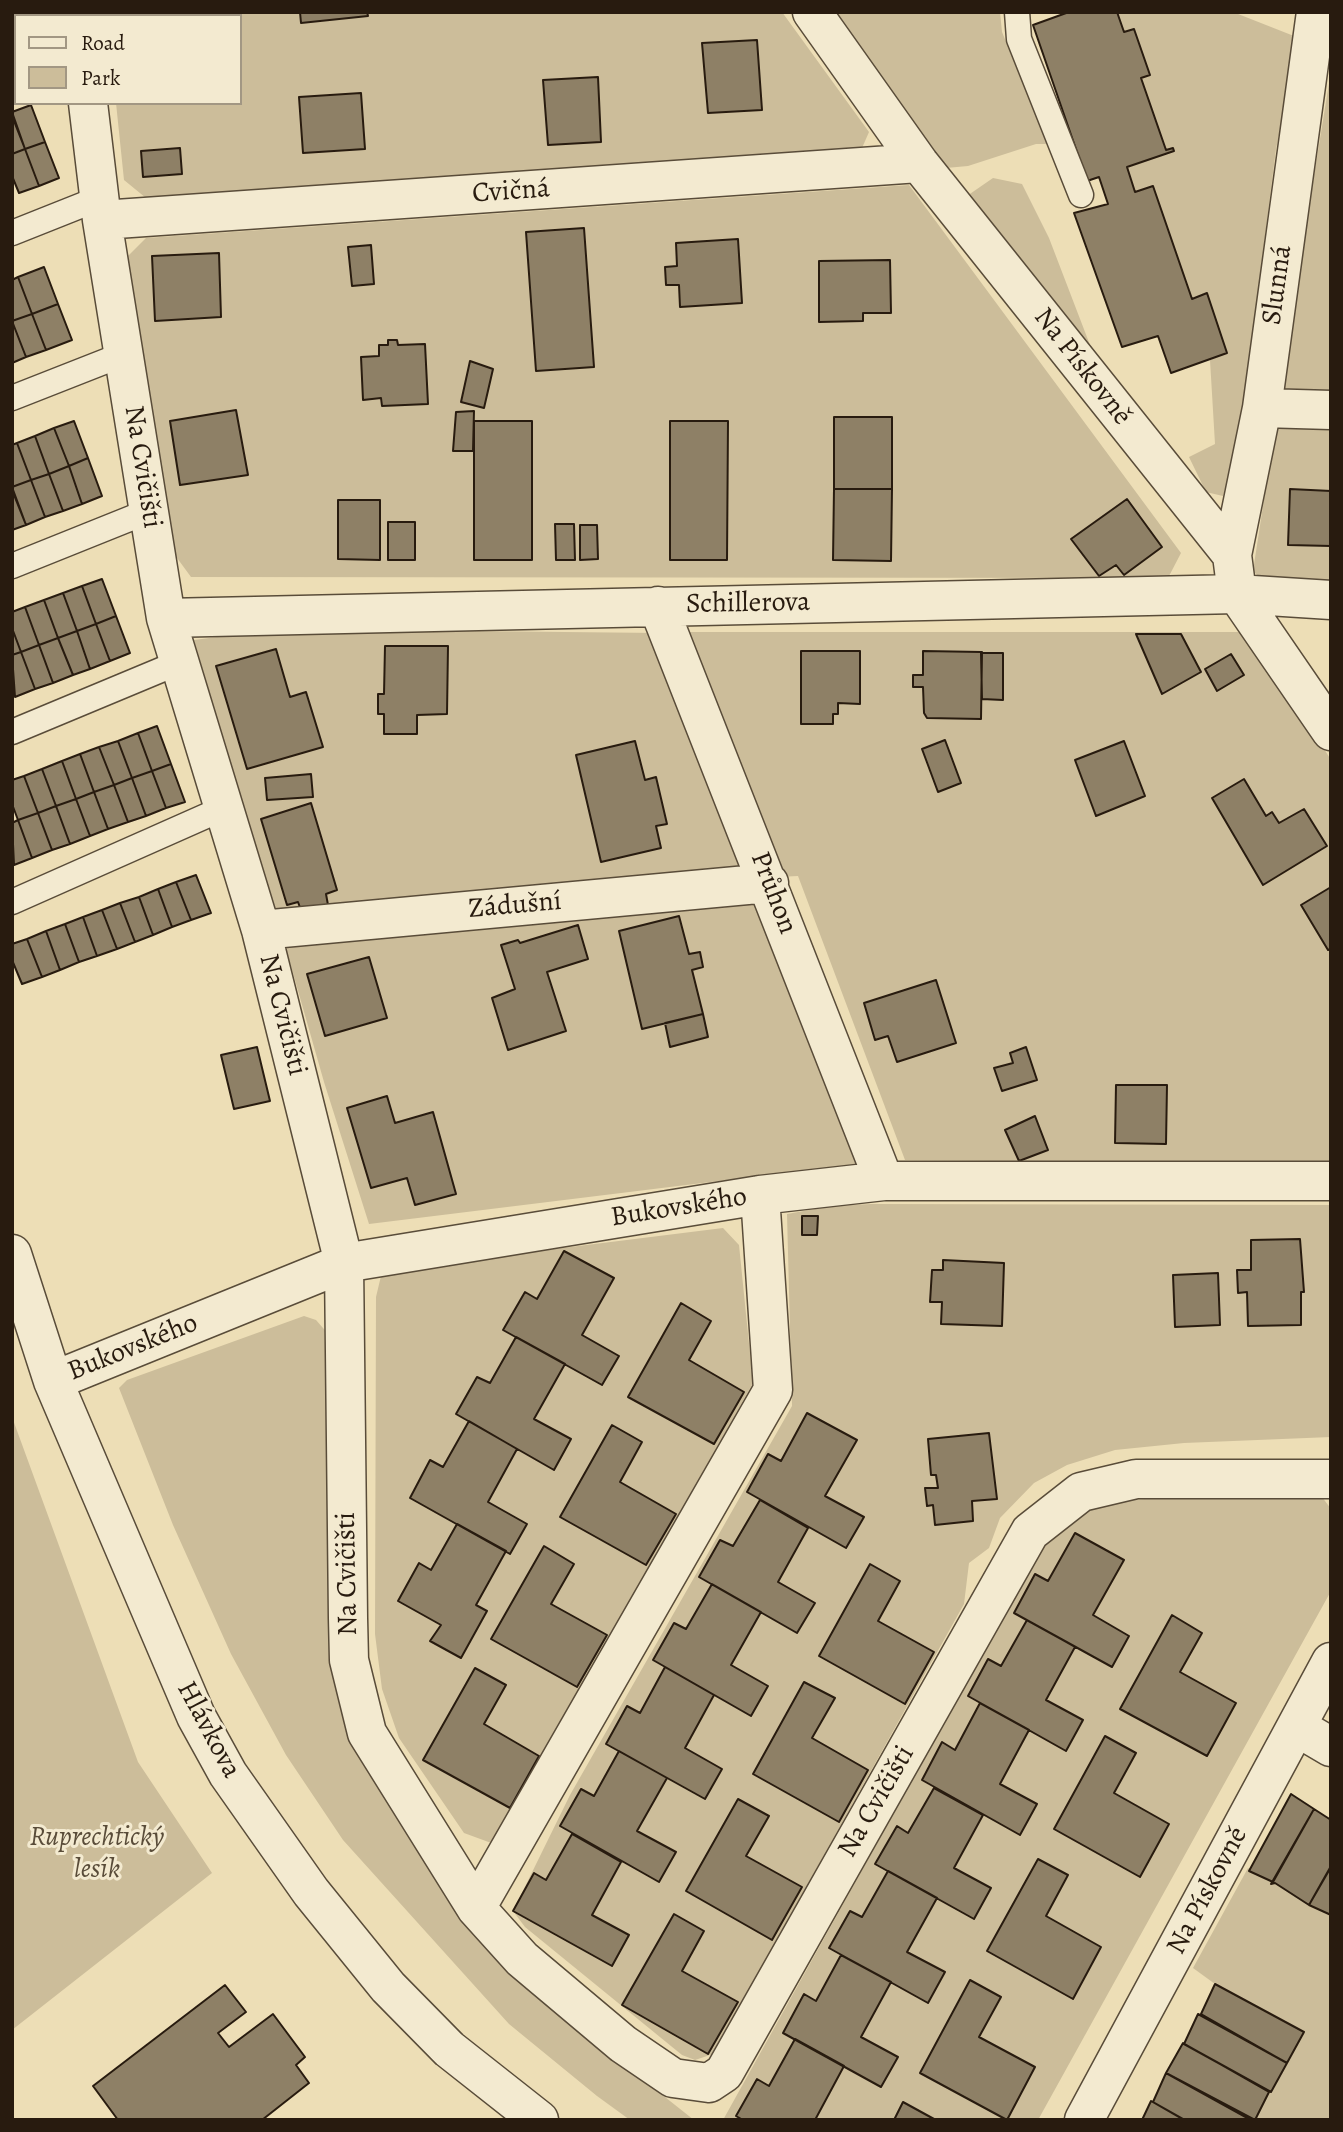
<!DOCTYPE html>
<html>
<head>
<meta charset="utf-8">
<style>
	body { margin:0 }
	#map { position:relative; width:1343px; height:2132px; overflow:hidden; background:#eddeb6; font-family:Alegreya,serif }
	canvas { display:block }
	.frame { position:absolute; inset:0; border:14px solid #281b0f; pointer-events:none }
	.legend { position:absolute; left:14px; top:14px; width:228px; height:91px; box-sizing:border-box; background:#f3ead0; border:2px solid #a29783; margin:0; padding:9px 12px; list-style:none; font-size:21px; color:#281b0f }
	.legend li { display:flex; align-items:center; gap:14px; height:35px }
	.legend b { width:35px; border:2px solid #a29783 }
</style>
</head>
<body>
<div id="map">
<canvas width="1343" height="2132"></canvas>
<div class="frame"></div>
<ul class="legend">
<li><b style="height:9px;background:#f3ead0"></b>Road</li>
<li><b style="height:19px;background:#ccbd9a"></b>Park</li>
</ul>
</div>
<script>
const g = document.querySelector('canvas').getContext('2d');
g.lineJoin = 'round';
function fillPath(path, color) {
  g.fillStyle = color;
  g.fill(path, 'evenodd');
}
function stroke(path, color, width, dash) {
  g.strokeStyle = color;
  g.lineWidth = width;
  g.lineCap = dash ? 'butt' : 'round';
  g.setLineDash(dash || []);
  g.stroke(path);
}
function drawText(font, color, halo, rows, align = 'center') {
  g.font = font + ' Alegreya,serif';
  g.lineWidth = 6;
  g.setLineDash([]);
  g.textBaseline = 'middle';
  g.strokeStyle = halo;
  g.fillStyle = color;
  for (const [text, x, y, turn = 0] of rows) {
    g.save();
    g.translate(x, y);
    g.rotate((+turn || 0) * Math.PI / 180);
    g.textAlign = isNaN(turn) ? turn : align;
    if (halo) g.strokeText(text, 0, 0);
    g.fillText(text, 0, 0);
    g.restore();
  }
}
fillPath(new Path2D(`
	M105,12h677l87,120 -7,16 -716,50 -22,-18 -8,-77h124v-87h-134z
	M829,12h171l2,20 46,112h-12l-68,22 -22,2z
	M1117,12h116l66,26 -23,111 -36,285 -17,62 -17,-4 -17,-35 26,-13 -5,-84 17,-7 -20,-59 -15,5 -39,-113 -18,6 -8,-25 14,-89 -7,-49 -10,3z
	M1331,71v329l-53,-3z
	M993,178l29,6 27,54 41,107 49,65 -175,-212z
	M909,185l272,368 -13,25 -977,-1 -22,-30 -28,-171 -13,-120 18,-18z
	M1275,428l56,2v151l-71,-3 -7,-7z
	M278,629l382,4 97,239 -483,39 -80,-271z
	M677,632h574l80,128v405l-426,-5 -107,-284 -21,1z
	M768,896l97,267 -496,61 -45,-142 -39,-137z
	M871,1204l460,1v232l-147,6 -69,7 -48,15 -33,18 -34,35 -11,30 -20,15 -5,41 -251,450 -18,6 -13,-5 -157,-128 -12,-16 57,-116 222,-389 -5,-192 45,-8z
	M723,1228l16,17 14,138 -259,461 -30,-11 -65,-95 -17,-49 -7,-55 1,-337 5,-21 13,-7z
	M304,1316l12,4 14,16 2,311 133,271 42,54 187,148h-64l-33,-24 -88,-72 -166,-184 -57,-85 -55,-101 -58,-129 -54,-137 8,-8z
	M12,1417l126,345 74,111 -200,157z
	M1316,1489l15,20v82l-293,529h-315l336,-604 34,-14z
	M1248,1868l83,47v205h-77l48,-89 -87,-47 -22,-16z`), '#ccbd9a');
const building = new Path2D(`
	M12,12h9l2,4h-7v12l-4,1z
	M111,12h45v4h-45z
	M300,12h67l1,4 -67,7z
	M1069,12h48l7,20 10,-3 16,46 -9,3 25,72 7,-2 1,3 -47,16 8,25 18,-6 39,113 15,-6 20,60 -56,20 -13,-37 -36,11 -48,-134 34,-9 -9,-27 -12,4 -54,-156z
	M757,40l5,70 -54,3 -6,-70z
	M598,77l3,65 -53,3 -5,-65z
	M361,93l4,56 -62,4 -4,-56z
	M31,105l14,37 -20,7 -13,-37z
	M12,116l13,33 -13,5z
	M45,142l14,36 -20,8 -14,-37z
	M180,148l2,26 -39,3 -2,-26z
	M25,149l14,37 -20,7 -7,-17v-22z
	M584,228l10,139 -58,4 -10,-139z
	M738,239l4,64 -62,4 -1,-22h-13l-1,-18 12,-1 -1,-23z
	M371,245l3,39 -22,2 -4,-39z
	M219,253l2,64 -66,4 -3,-65z
	M890,260l1,53h-28v8l-44,1v-61z
	M44,267l14,37 -26,10 -14,-37z
	M18,277l14,37 -20,7v-41z
	M58,304l14,36 -26,10 -14,-36z
	M32,314l14,36 -20,7 -14,-36z
	M12,321l14,36 -14,6z
	M388,340h9l1,5 27,-1 3,60 -46,2 -1,-8 -18,2 -2,-43 18,-1v-11h9z
	M470,361l23,8 -9,39 -23,-6z
	M236,410l12,65 -68,10 -10,-64z
	M474,411l-1,40h-20l3,-39z
	M834,417h58v72h-58z
	M74,421l14,37 -19,8 -15,-38z
	M474,421h58v139h-58z
	M670,421h58l-1,139h-57z
	M54,428l15,38 -20,8 -14,-38z
	M35,436l14,38 -18,6 -14,-37z
	M17,443l14,37 -19,7v-42z
	M88,458l14,38 -20,8 -13,-38z
	M69,466l13,38 -19,7 -14,-37z
	M49,474l14,37 -18,6 -14,-37z
	M31,480l14,37 -19,8 -14,-38z
	M834,489h58l-1,72 -58,-1z
	M1290,489l41,2v55l-43,-1z
	M12,490l14,35 -14,5z
	M1127,499l35,48 -38,28 -8,-10 -17,11 -28,-37z
	M338,500h42v60l-42,-1z
	M388,522h27v38h-27z
	M555,524h19l1,36h-19z
	M580,525h17l1,34 -18,1z
	M102,579l14,37 -20,8 -14,-38z
	M82,586l14,38 -19,7 -14,-38z
	M63,593l14,38 -19,7 -14,-38z
	M44,600l14,38 -19,7 -14,-38z
	M25,607l14,38 -18,7 -9,-24v-16z
	M116,616l14,37 -20,8 -14,-37z
	M96,624l14,37 -20,8 -13,-38z
	M12,628l9,24 -9,3z
	M77,631l13,38 -17,6 -15,-37z
	M1136,634h45l20,38 -39,22z
	M58,638l15,37 -20,8 -14,-38z
	M39,645l14,38 -18,6 -14,-37z
	M385,646h63l-1,68 -30,1v19h-33v-20h-6v-20h6z
	M276,649l14,48 16,-5 17,55 -76,22 -31,-103z
	M801,651h59v53l-22,-1v11h-5v10h-32z
	M923,651l59,1 -1,67 -54,-1 -3,-5 -1,-26h-10v-12h10z
	M21,652l14,37 -20,8 -3,-42z
	M981,653h22v47l-21,-1z
	M1231,654l13,21 -27,16 -12,-22z
	M157,726l14,38 -19,7 -14,-38z
	M138,733l14,38 -20,7 -14,-37z
	M945,740l16,43 -23,9 -16,-43z
	M118,741l14,37 -18,7 -15,-38z
	M635,741l10,39 11,-3 11,47 -11,2 5,22 -60,14 -25,-107z
	M1124,741l21,55 -49,20 -21,-56z
	M99,747l15,38 -20,7 -14,-38z
	M80,754l14,38 -18,7 -14,-38z
	M62,761l14,38 -20,7 -14,-37z
	M171,764l14,38 -19,6 -14,-37z
	M42,769l14,37 -18,7 -14,-37z
	M152,771l14,37 -20,8 -14,-38z
	M311,774l2,23 -46,3 -2,-22z
	M24,776l14,37 -20,7 -6,-16v-24z
	M132,778l14,38 -18,6 -14,-37z
	M1244,779l22,37 6,-4 7,11 25,-14 23,37 -64,39 -51,-87z
	M114,785l14,37 -20,7 -14,-37z
	M94,792l14,37 -18,7 -14,-37z
	M76,799l14,37 -20,8 -14,-38z
	M311,803l26,87 -11,4 2,11 -26,8 -4,-11 -11,3 -26,-86z
	M56,806l14,38 -18,6 -14,-37z
	M38,813l14,37 -20,8 -14,-38z
	M18,820l14,38 -18,7 -2,-42z
	M196,875l15,38 -20,7 -15,-38z
	M176,882l15,38 -19,7 -14,-38z
	M1331,887v62l-3,1 -27,-45z
	M158,889l14,38 -19,8 -14,-38z
	M139,897l14,38 -18,7 -15,-39z
	M120,903l15,39 -18,7 -15,-39z
	M102,910l15,39 -20,7 -14,-39z
	M679,916l10,38 11,-2 3,15 -11,3 11,44 -61,15 -23,-98z
	M83,917l14,39 -18,6 -14,-38z
	M65,924l14,38 -19,8 -14,-39z
	M578,925l10,34 -41,13 19,59 -58,19 -16,-52 23,-9 -14,-44 17,-5 2,3z
	M46,931l14,39 -18,7 -15,-38z
	M27,939l15,38 -20,7 -10,-24v-16z
	M369,957l18,61 -62,18 -18,-62z
	M936,980l20,63 -59,19 -9,-26 -13,4 -11,-37z
	M703,1014l5,23 -38,10 -5,-24z
	M257,1047l13,54 -36,8 -13,-54z
	M1026,1047l11,33 -35,11 -8,-23 19,-5 -3,-10z
	M1116,1085h51l-1,59 -51,-1z
	M387,1096l8,27 38,-11 23,82 -41,11 -8,-27 -36,10 -24,-80z
	M1035,1116l13,34 -29,11 -14,-31z
	M802,1216h16l-1,19h-15z
	M1300,1239l4,53h-3v33l-53,1 -1,-34 -9,1 -1,-23h14v-30z
	M564,1251l50,27 -32,57 37,21 -17,29 -99,-55 22,-38 12,7z
	M943,1260l61,3 -2,63 -61,-2 1,-22h-12l2,-32h11z
	M1218,1273l2,52 -45,2 -2,-52z
	M681,1303l30,18 -22,39 55,32 -30,52 -86,-47z
	M516,1337l49,27 -31,55 37,20 -17,31 -98,-56 21,-37 13,6z
	M807,1413l50,27 -32,56 39,21 -18,31 -99,-56 21,-38 13,7z
	M469,1421l48,28 -29,53 39,22 -17,30 -100,-56 20,-38 13,7z
	M612,1425l30,17 -22,40 56,32 -30,51 -86,-48z
	M989,1433l8,66 -25,2 1,20 -38,4 -2,-20 -6,1 -2,-18h13l-2,-13h-5l-3,-36z
	M760,1500l48,28 -30,54 37,21 -18,30 -98,-56 21,-37 13,6z
	M457,1524l49,27 -30,54 11,6 -26,47 -31,-17 11,-16 -43,-24 21,-38 12,7z
	M1075,1533l49,27 -31,55 36,21 -17,31 -98,-54 21,-39 13,7z
	M544,1546l30,18 -23,40 56,31 -30,52 -86,-48z
	M870,1564l30,17 -22,40 56,31 -29,52 -86,-48z
	M712,1584l49,28 -30,53 37,21 -17,30 -98,-56 21,-37 12,6z
	M1172,1615l30,18 -22,39 56,31 -29,53 -87,-47z
	M1027,1620l48,27 -29,53 37,20 -17,31 -98,-55 20,-37 13,7z
	M665,1667l49,28 -29,53 37,21 -17,30 -99,-55 21,-38 13,7z
	M475,1668l31,17 -22,39 55,32 -29,52 -87,-48z
	M804,1682l31,16 -23,40 56,32 -29,52 -86,-48z
	M980,1703l49,27 -29,54 37,20 -17,31 -98,-55 20,-38 13,8z
	M1105,1736l31,17 -22,40 55,31 -29,53 -86,-48z
	M619,1751l48,27 -30,53 39,21 -17,30 -99,-56 21,-37 13,7z
	M934,1788l49,27 -29,53 37,20 -17,31 -99,-55 22,-38 11,7z
	M1291,1794l23,15 -41,73 -24,-11z
	M738,1799l31,17 -23,40 56,31 -30,53 -86,-49z
	M1314,1809l17,11v46l-22,39 -34,-22 -4,1z
	M572,1834l49,28 -29,53 37,20 -17,31 -99,-55 21,-38 12,7z
	M1038,1859l30,16 -22,41 55,31 -28,52 -86,-48z
	M1331,1867v48l-22,-10z
	M888,1871l49,27 -30,54 38,20 -17,31 -99,-55 21,-37 12,6z
	M674,1914l30,17 -22,40 56,31 -30,52 -86,-49z
	M841,1955l50,27 -30,55 37,20 -17,30 -98,-54 21,-39 12,7z
	M970,1980l31,17 -22,40 56,30 -28,53 -87,-47z
	M1215,1984l89,48 -17,31 -86,-49z
	M225,1985l21,27 -28,21 11,14 44,-33 32,43 -9,8 13,18 -47,37h-144l-25,-34z
	M1198,2014l89,49 -16,29 -87,-48z
	M795,2039l49,27 -29,54h-72l-7,-4 21,-37 12,7z
	M1183,2043l86,49 -14,28 -89,-47z
	M1166,2073l85,47h-66l-32,-18z
	M1151,2101l33,19h-42z
	M903,2102l31,17v1h-40z`);
fillPath(building, '#8e8066');
stroke(building, '#281b0f', 2);
const lane = new Path2D(`
	M1017,12l2,27 62,156
	M12,59l4,-1
	M12,233l88,-35
	M12,398l112,-44
	M12,566l137,-55
	M12,732l168,-70
	M12,902l212,-94`);
const street = new Path2D(`
	M77,12v4
	M812,12l107,151 313,392 5,39 94,137
	M88,103l14,117 64,398 95,312 83,333 4,355 1,42 18,73 109,175 46,51 101,85 50,34 36,5 15,-10 306,-541 51,-40 55,-13h195
	M102,220l817,-57
	M1262,408l69,2
	M1232,555l30,-147 54,-396
	M658,606l226,575
	M166,618l1071,-24 94,6
	M261,930l508,-47
	M12,1254l41,127 143,335 32,58 83,118 77,95 61,62 90,71
	M53,1381l291,-118 416,-68 124,-14h447
	M1297,1727l34,20
	M476,1908l297,-518 -13,-195
	M1084,2120l247,-458`);
stroke(lane, '#594c39', 27);
stroke(street, '#594c39', 41);
stroke(lane, '#f3ead0', 24);
stroke(street, '#f3ead0', 38);
drawText('28px', '#281b0f', '#f3ead0', [
	["Cvičná",511,192,-4],
	["Slunná",1278,285,-82],
	["Na Pískovně",1082,367,52],
	["Na Cvičišti",142,467,81],
	["Schillerova",748,604,-1],
	["Průhon",773,893,69],
	["Zádušní",515,906,-5],
	["Na Cvičišti",282,1015,76],
	["Bukovského",679,1208,-9],
	["Bukovského",133,1348,-22],
	["Na Cvičišti",348,1574,-91],
	["Hlávkova",208,1730,62],
	["Na Cvičišti",877,1802,-60],
	["Na Pískovně",1208,1891,-62]
]);
drawText('italic 28px', '#594c39', '#f3ead0', [
	["Ruprechtický",97,1838],
	["lesík",97,1870]
]);
</script>
</body>
</html>
